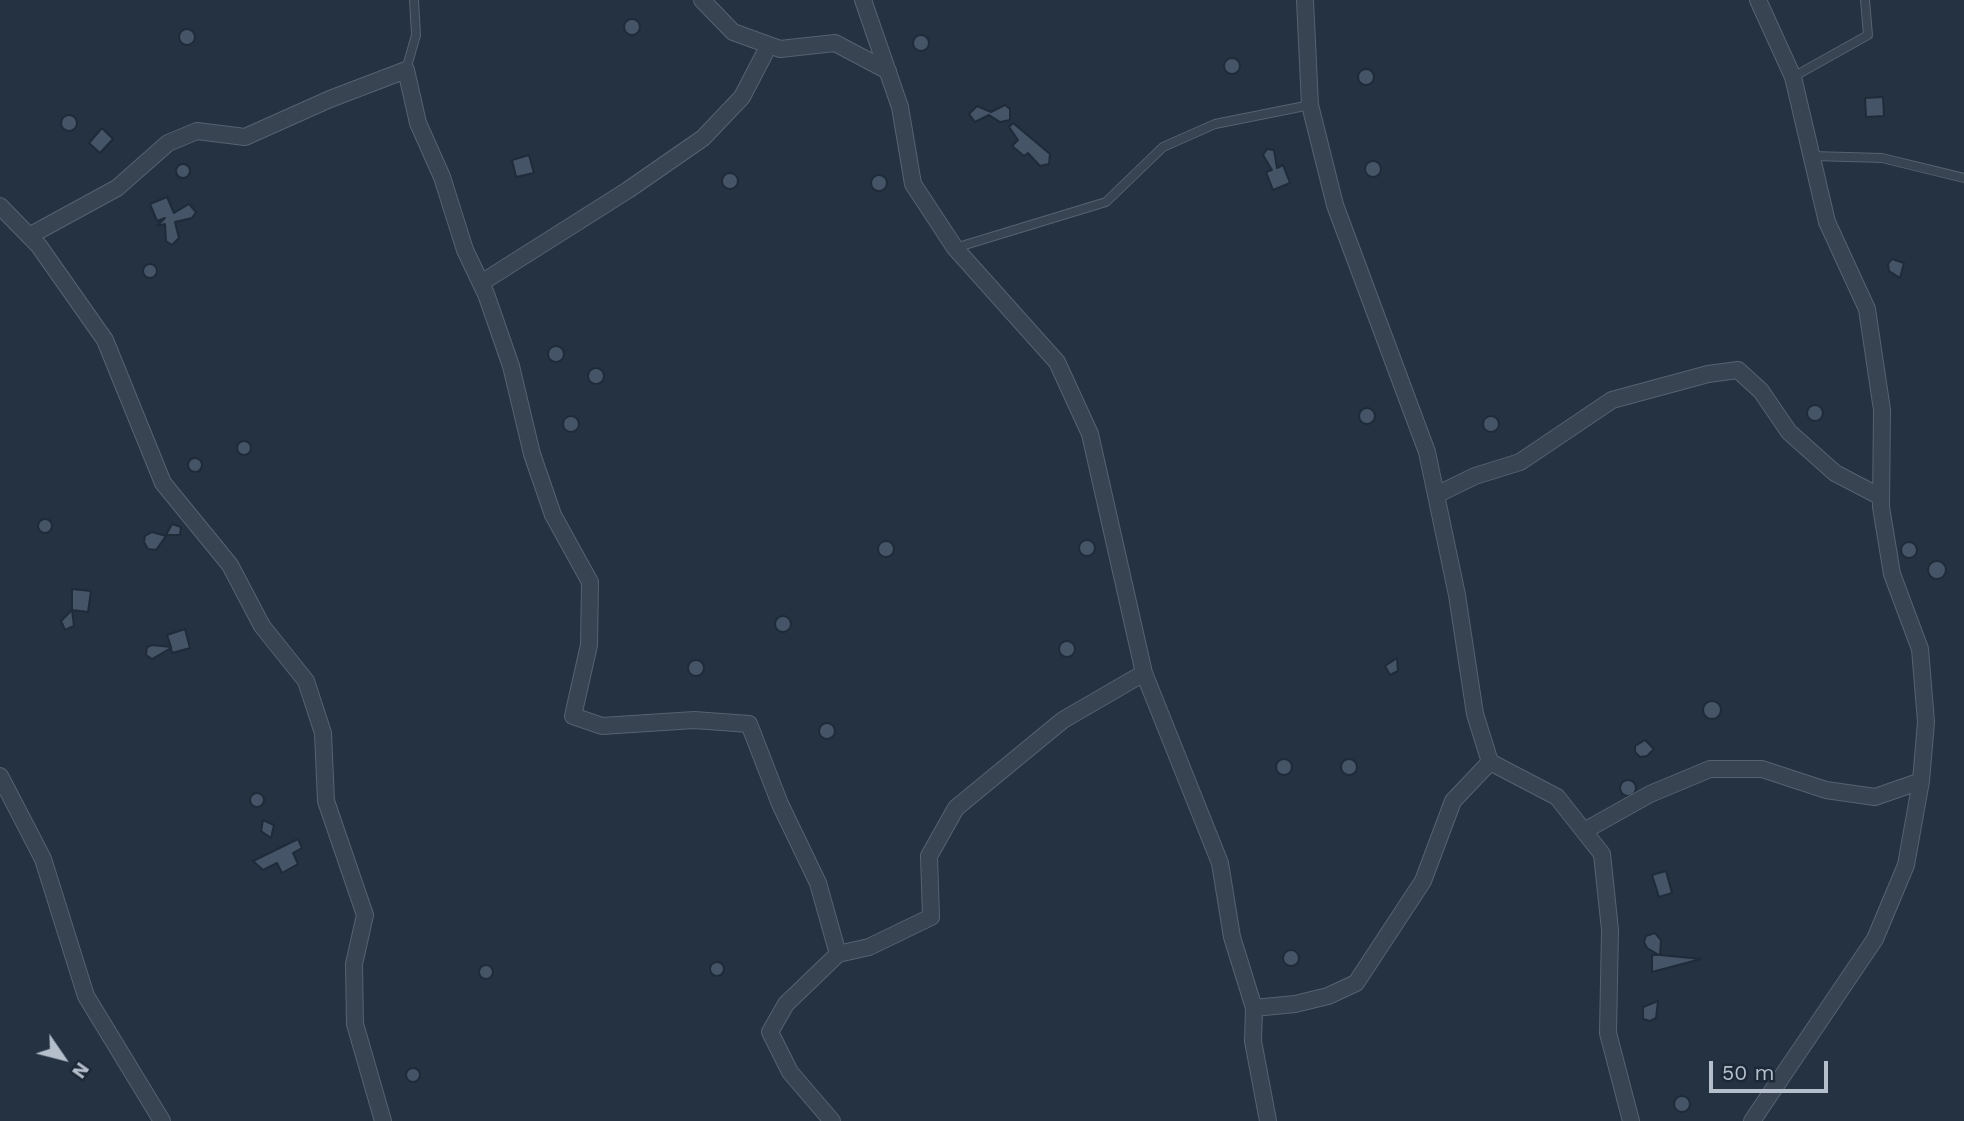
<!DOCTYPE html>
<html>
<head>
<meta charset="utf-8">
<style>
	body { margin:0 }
	#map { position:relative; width:1964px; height:1121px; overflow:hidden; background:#243242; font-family:"Work Sans",sans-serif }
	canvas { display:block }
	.north { position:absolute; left:28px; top:1023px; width:70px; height:70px; -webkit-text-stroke:5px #1d2937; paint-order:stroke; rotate:125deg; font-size:19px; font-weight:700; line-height:28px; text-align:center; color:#b5bfcc }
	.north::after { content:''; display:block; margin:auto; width:24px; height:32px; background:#b5bfcc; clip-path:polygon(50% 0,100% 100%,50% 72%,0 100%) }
	.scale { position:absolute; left:1709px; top:1061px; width:119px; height:32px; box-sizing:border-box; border:4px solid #b5bfcc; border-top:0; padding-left:9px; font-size:21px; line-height:24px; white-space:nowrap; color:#b5bfcc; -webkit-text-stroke:5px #1d2937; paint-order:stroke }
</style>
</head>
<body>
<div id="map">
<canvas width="1964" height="1121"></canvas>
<div class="north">N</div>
<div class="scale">50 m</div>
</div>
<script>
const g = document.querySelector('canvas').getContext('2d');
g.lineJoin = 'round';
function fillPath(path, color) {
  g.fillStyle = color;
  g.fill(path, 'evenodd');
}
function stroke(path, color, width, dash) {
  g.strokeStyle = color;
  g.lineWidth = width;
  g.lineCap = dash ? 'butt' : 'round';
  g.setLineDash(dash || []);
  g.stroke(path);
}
const building = new Path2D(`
	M624 27a8 8 0 1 1 16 0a8 8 0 1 1-16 0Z
	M179 37a8 8 0 1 1 16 0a8 8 0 1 1-16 0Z
	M913 43a8 8 0 1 1 16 0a8 8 0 1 1-16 0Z
	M1224 66a8 8 0 1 1 16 0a8 8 0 1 1-16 0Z
	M1358 77a8 8 0 1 1 16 0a8 8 0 1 1-16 0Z
	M1883,97l1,19 -18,1 -1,-19z
	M977,106l14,6 14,-7 5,4v11l-10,2 -11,-7 -14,7 -6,-8z
	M61 123a8 8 0 1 1 16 0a8 8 0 1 1-16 0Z
	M1013,123l37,31 -1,10 -9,2 -12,-13 -4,3 -12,-10 6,-6 -9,-13z
	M102,128l11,11 -13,14 -11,-10z
	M1267,149l7,1 3,18 6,-3 7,18 -17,7 -7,-18 6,-2 -9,-15z
	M529,155l5,18 -18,4 -4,-17z
	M1365 169a8 8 0 1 1 16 0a8 8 0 1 1-16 0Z
	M176 171a7 7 0 1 1 14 0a7 7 0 1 1-14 0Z
	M722 181a8 8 0 1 1 16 0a8 8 0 1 1-16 0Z
	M871 183a8 8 0 1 1 16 0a8 8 0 1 1-16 0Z
	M167,197l7,16 15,-9 7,8 -4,6 -17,4 4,16 -7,7 -6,-4 -1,-17 -8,2 8,-8 -8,3 -7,-17z
	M1892,259l12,4 -4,15 -11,-7 -1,-7z
	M143 271a7 7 0 1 1 14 0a7 7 0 1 1-14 0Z
	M548 354a8 8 0 1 1 16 0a8 8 0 1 1-16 0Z
	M588 376a8 8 0 1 1 16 0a8 8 0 1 1-16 0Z
	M1807 413a8 8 0 1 1 16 0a8 8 0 1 1-16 0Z
	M1359 416a8 8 0 1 1 16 0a8 8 0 1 1-16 0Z
	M1483 424a8 8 0 1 1 16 0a8 8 0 1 1-16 0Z
	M563 424a8 8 0 1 1 16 0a8 8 0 1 1-16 0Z
	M237 448a7 7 0 1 1 14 0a7 7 0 1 1-14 0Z
	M188 465a7 7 0 1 1 14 0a7 7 0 1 1-14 0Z
	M38 526a7 7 0 1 1 14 0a7 7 0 1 1-14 0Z
	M172,524l9,3 -1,8h-14z
	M152,532l14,4 -10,14 -8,-1 -4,-7 1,-6z
	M1079 548a8 8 0 1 1 16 0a8 8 0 1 1-16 0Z
	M878 549a8 8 0 1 1 16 0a8 8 0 1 1-16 0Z
	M1901 550a8 8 0 1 1 16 0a8 8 0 1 1-16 0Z
	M1928 570a9 9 0 1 1 18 0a9 9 0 1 1-18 0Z
	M72,589l19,2 -3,21 -16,-2 2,16 -9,4 -4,-9 11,-11z
	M775 624a8 8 0 1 1 16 0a8 8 0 1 1-16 0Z
	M185,629l5,19 -18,5 -1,-5 -19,11 -6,-4 1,-8 5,-2 19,2 -4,-12z
	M1059 649a8 8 0 1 1 16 0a8 8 0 1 1-16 0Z
	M1397,658l1,13 -8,4 -5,-9z
	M688 668a8 8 0 1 1 16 0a8 8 0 1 1-16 0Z
	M1703 710a9 9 0 1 1 18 0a9 9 0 1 1-18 0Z
	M819 731a8 8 0 1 1 16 0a8 8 0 1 1-16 0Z
	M1645,740l9,9 -7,7 -7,1 -5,-5v-6z
	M1341 767a8 8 0 1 1 16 0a8 8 0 1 1-16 0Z
	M1276 767a8 8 0 1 1 16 0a8 8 0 1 1-16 0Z
	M1620 788a8 8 0 1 1 16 0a8 8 0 1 1-16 0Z
	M250 800a7 7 0 1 1 14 0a7 7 0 1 1-14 0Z
	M263,820l11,5 -3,13 -10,-7z
	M298,839l4,9 -9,5 5,11 -16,9 -5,-10 -14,7 -10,-9z
	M1666,871l6,22 -13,4 -7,-22z
	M1655,933l6,7 -1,15 41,4 -49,13v-17h7l-12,-7 -3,-6 2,-6z
	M1283 958a8 8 0 1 1 16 0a8 8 0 1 1-16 0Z
	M710 969a7 7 0 1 1 14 0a7 7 0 1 1-14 0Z
	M479 972a7 7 0 1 1 14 0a7 7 0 1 1-14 0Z
	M1658,1001l-2,17 -6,3 -7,-2v-12z
	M406 1075a7 7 0 1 1 14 0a7 7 0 1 1-14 0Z
	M1674 1104a8 8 0 1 1 16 0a8 8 0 1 1-16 0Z`);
fillPath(building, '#455466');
stroke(building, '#1f2b39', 2);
const lane = new Path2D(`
	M406,70l10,-35 -2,-35
	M1793,77l75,-42 -3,-35
	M1813,156l69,2 82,20
	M955,248l151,-46 57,-55 52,-23 95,-19`);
const street = new Path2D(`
	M702,0l31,32 47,17 55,-6 53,28
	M863,0l37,107 13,77 42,64 102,114 33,72 54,239 76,190 12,74 22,71 -1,33 15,80
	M1305,0l5,105 25,100 92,247 30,143 18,119 15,48 67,35 45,57 8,76 -2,103 23,88
	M0,206l39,40 66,94 58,143 67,82 32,61 44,55 17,52 3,68 39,114 -11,49 1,60 28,97
	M29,236l88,-48 51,-45 29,-12 48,6 85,-38 76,-29 12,53 24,54 23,73 21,44 25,72 21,88 21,61 37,67 -1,63 -16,71 29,10 92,-6 55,4 31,80 38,79 20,71
	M481,283l147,-93 75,-52 39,-41 27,-52
	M1436,495l39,-19 45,-14 92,-62 96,-26 30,-4 23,21 28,41 46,41 46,24
	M0,776l43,83 43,137 76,125
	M1584,831l66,-37 60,-25h52l64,21 49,7 46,-16 5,-59 -6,-73 -28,-75 -11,-67 1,-97 -15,-101 -40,-87 -34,-145 -35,-77
	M1254,1008l41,-4 33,-8 28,-13 67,-102 30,-80 37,-39
	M832,1121l-42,-49 -20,-40 16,-28 52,-50 31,-7 62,-30 -2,-61 27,-48 107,-88 81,-47
	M1752,1121l123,-182 31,-74 15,-84`);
stroke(lane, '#56626f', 10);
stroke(street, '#56626f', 18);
stroke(lane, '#384452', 8);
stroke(street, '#384452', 16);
</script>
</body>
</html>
